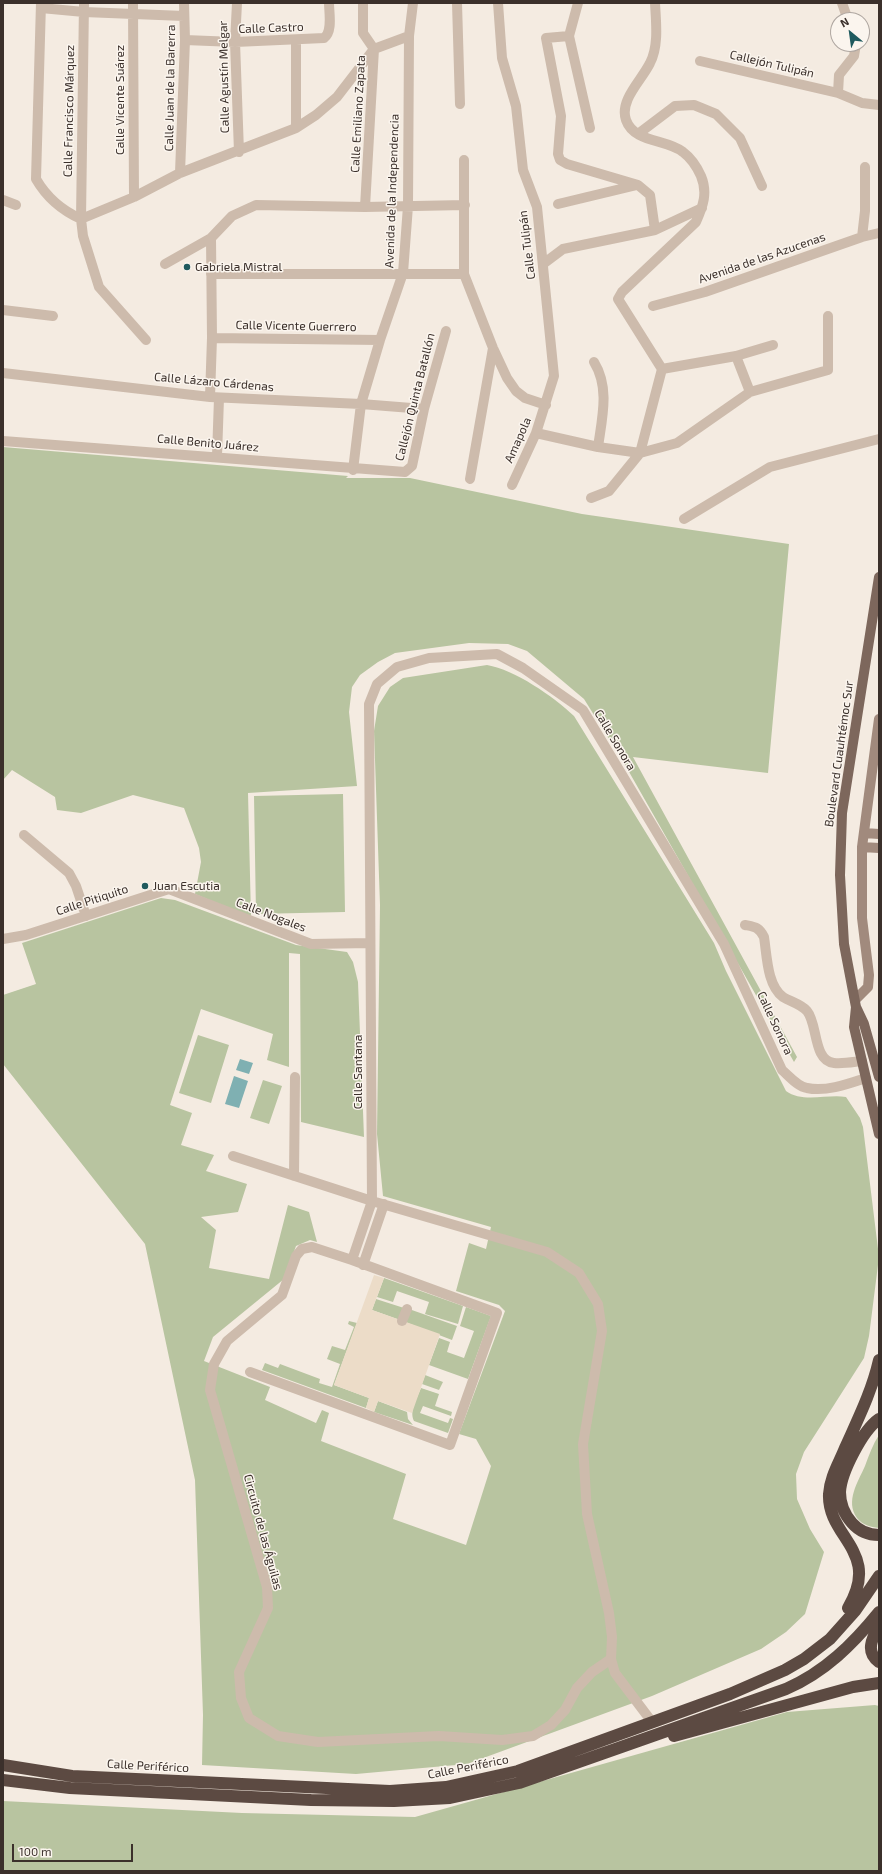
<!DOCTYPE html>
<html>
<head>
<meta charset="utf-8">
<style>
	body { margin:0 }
	#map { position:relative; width:882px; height:1874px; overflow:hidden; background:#f4ebe1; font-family:"Exo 2",sans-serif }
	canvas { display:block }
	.frame { position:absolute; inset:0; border:4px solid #3b302b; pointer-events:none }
	.north { position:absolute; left:830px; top:12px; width:40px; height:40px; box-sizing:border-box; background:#fbf5ee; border:1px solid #aea6a0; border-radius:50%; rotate:331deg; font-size:11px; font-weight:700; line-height:16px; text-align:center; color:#3b302b }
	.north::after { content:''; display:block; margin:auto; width:14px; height:18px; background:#1f5a5e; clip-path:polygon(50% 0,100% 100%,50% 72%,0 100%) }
	.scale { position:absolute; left:12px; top:1844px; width:121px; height:18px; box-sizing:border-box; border:2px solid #3b302b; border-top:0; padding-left:5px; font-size:12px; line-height:14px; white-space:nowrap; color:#3b302b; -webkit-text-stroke:3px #fbf5ee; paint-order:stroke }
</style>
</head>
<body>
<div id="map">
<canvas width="882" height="1874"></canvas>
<div class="frame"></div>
<div class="north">N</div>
<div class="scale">100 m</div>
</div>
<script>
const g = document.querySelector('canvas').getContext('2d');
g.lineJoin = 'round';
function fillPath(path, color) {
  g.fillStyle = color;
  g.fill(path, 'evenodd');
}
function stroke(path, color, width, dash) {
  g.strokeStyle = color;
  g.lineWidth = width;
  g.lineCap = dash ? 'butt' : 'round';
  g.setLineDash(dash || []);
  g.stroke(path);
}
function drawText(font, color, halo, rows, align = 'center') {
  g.font = font + ' "Exo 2",sans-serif';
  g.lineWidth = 3;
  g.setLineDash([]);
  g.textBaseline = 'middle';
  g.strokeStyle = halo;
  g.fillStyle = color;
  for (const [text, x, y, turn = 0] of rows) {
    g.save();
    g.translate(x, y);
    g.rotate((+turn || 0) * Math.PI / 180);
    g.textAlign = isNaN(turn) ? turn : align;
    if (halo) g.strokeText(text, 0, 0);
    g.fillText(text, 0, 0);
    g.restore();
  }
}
fillPath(new Path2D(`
	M3,447l345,29 -2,2h64l172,36 207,30 -21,229 -135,-16 164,300 -3,5 -170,-299 -40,-64 -57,-48 -19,-7 -39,-1 -74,10 -17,9 -18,13 -8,12 -3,25 8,74 -109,7 3,124 -56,-23 6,-32 -2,-14 -15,-40 -51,-13 -52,18 -24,-3 -2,-13 -43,-27 -9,10z
	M487,665c28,5 66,31 87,51l140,227 12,28 60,120c16,12 41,3 60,6l14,21 3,9 16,130 -10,79 -5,22 -60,94 -8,22 1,25 13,30 14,23 -19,62 -19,18 -25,17 -109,47 -185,68 -111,10 -154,-9 1,-50 -8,-235 -50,-236 -142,-180v-69l33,-11 -14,-41 139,-45 14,2 121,45 51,7 6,10 5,20 6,155 -63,-15 -1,-168 -11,-1v114l-22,-7 6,-26 -72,-25 -31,96 22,8 -11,32 33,10 -8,16 41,13 -9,28 -37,5 15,13 -7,38 60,11 19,-74 21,7 8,30 -7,-2 -14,6 -12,33 -71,58 -9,24 66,26 -5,13 51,23 6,-13 7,3 -8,28 85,33 -13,45 73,26 25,-79 -15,-27 -17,-5 46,-123 -6,-6 -43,-14 13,-48 17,6 5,-22 -108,-31 -6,-62 3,-229 -6,-174 4,-25 12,-19 13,-9z
	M343,794l2,118 -89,2 -2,-118z
	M198,1035l31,10 -18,58 -32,-10z
	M263,1080l19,6 -13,38 -19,-6z
	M384,1278l79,28 -5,18 -33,-10 4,-12 -32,-11 -4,11 -16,-5z
	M376,1299l28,9 -4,12 -28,-10z
	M466,1307l25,9 -23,63 -39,-14 10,-27 11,4 -3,10 17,6 10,-27 -14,-5z
	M409,1309l48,17 -5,14 -47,-18z
	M349,1321l8,2 -23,62 35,13 -3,10 -104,-38 3,-7 13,5 2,-4 40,15 -1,4 13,4 8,-23 -13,-5 5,-13 13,4 9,-23 -6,-3z
	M425,1375l18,7 -4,8 -17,-6z
	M421,1388l18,6 -4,12 17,6 -1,4 -28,-10 -3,7 28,10 2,-5 3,1 -5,14 -34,-12c-5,-10 3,-23 7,-33z
	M378,1401l29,11 1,7 5,6 -39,-13z
	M879,1435v93c-9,-1 -16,-3 -22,-10 -12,-17 1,-36 8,-52 4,-11 8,-22 14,-31z
	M875,1705l4,1v165h-876v-70l239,12 173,4 372,-105z`), '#b8c4a0');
fillPath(new Path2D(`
	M374,1275l10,3 -12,32 68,24 -28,79 -34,-12 -4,11 -8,-4 3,-10 -35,-13z`), '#ecdcc8');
fillPath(new Path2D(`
	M240,1059l13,4 -4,11 -13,-4z
	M234,1076l14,5 -9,27 -14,-4z`), '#7fb0b2');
stroke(new Path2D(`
	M41,3l-5,176c11,19 25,31 45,40
	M84,3l-3,216 2,17 16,51 47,53
	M133,3l1,194
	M237,3l-2,39 4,110
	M363,3v30l11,16 -9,158
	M457,3l3,101
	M498,3l4,55 14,48 7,64 14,37 17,169 -18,57 -24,52
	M578,3l-9,33 21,92
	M842,3l6,17
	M41,8l43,4 100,4
	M569,36l-23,2 15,78 -3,38 2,6 7,4 71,21 12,10 5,35
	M185,40l50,2 89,-4c9,-6 5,-25 5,-35
	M296,40v88
	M700,61l138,32 24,10 17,2
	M838,93l1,-18 15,-19 2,-12
	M638,134l37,-28 19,-1 22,9 24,24 22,48
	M464,160v114l29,74 14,30 9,13 9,7 21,7
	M180,173l5,-133 -1,-37
	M3,200l13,5
	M558,204l79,-19
	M81,219l53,-22 46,-24 116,-45 20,-13 21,-18 37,-48 35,-13
	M862,237l3,-26v-44
	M165,264l46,-26
	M543,264l20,-15 92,-19 47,-22
	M211,274h253
	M653,306l52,-14 157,-55 17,-4
	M3,310l50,6
	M212,338l168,2
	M736,356l14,36
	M594,362c16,26 8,56 4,85
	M662,369l74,-13 37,-11
	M3,373l207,24 151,7 63,5
	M210,397l2,-59 -1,-100 21,-22 24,-11 109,2 100,-2
	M536,433l62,14 42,6 37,-10 73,-51 78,-22v-54
	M3,441l402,31 7,-6 12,-57 22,-78
	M217,456l2,-58
	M353,470l8,-66 19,-64 23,-67 5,-67 1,-170 4,-33
	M470,479l23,-131
	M591,498l18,-7 31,-38 22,-84 -44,-70 4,-7 74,-70c7,-16 12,-29 5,-46 -4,-9 -10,-18 -18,-24 -16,-13 -49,-9 -57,-32 -7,-20 16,-40 24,-57 9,-17 6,-41 5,-60
	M684,519l86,-52 109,-28
	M24,835l45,38 7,13 10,30
	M745,925c10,2 14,2 19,12 3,19 3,48 19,60 8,5 18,7 24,14 11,13 6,50 27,52 9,1 19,-1 28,-2
	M3,939l23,-4 143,-46 142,55 59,-1
	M233,1156l139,45 175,51 32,21 19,31 4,27 -19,113 4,70 22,99 3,24 -1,22 4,14 37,49
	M294,1176l1,-99
	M352,1260l20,-59 -3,-497 8,-20 20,-17 32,-9 68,-4 26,14 60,42 141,234 58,126c7,6 16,17 25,18 19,4 41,-4 59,-10
	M363,1265l21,-61
	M402,1321l5,-12
	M250,1372l200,73 47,-132 -145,-53 -40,-13 -10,2 -6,7 -14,39 -55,46 -13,23 -4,26 57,197 1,21 -29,64 2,26 8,20 29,18 40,6 121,-6 63,4 31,-4 18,-11 14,-15 12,-22 15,-16 19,-13`), '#cdbbac', 10);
stroke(new Path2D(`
	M864,833l15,1
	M862,847l17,1
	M855,1000l13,-13 1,-12 -7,-57v-71l17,-128`), '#a18a7d', 10);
stroke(new Path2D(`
	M879,577l-37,236 -2,62 4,69 12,63 -2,20 25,107
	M856,1007l8,17 15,53`), '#7d675c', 10);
stroke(new Path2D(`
	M879,1419c-16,11 -38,53 -39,73 0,12 4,22 12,31 7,8 16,12 27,12
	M848,1608c34,-57 -21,-70 -19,-114 1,-17 10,-31 16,-46 13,-29 27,-57 34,-88
	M879,1626c-7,12 -14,26 0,36
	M674,1736l179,-49 26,-4
	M3,1765l69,11 318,15 56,-4 72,-16 212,-77 55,-24 19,-11 26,-20 25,-28 24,-35
	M3,1780l67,8 241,12 83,1 56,-3 69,-15 267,-94c39,-17 67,-45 93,-77`), '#5c4a42', 12);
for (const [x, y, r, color] of [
	[187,267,4,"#1f5a5e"],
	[145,886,4,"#1f5a5e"]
]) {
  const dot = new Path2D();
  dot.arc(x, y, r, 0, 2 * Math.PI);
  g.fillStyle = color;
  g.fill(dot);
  stroke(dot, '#fbf5ee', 1.5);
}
drawText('12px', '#3b302b', '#fbf5ee', [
	["Calle Castro",271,28,-2],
	["Callejón Tulipán",772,64,13],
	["Calle Agustín Melgar",224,77,-91],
	["Calle Juan de la Barerra",170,88,-89],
	["Calle Vicente Suárez",120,100,-90],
	["Calle Francisco Márquez",69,111,-89],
	["Calle Emiliano Zapata",358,114,-87],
	["Avenida de la Independencia",392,191,-88],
	["Calle Tulipán",527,245,-97],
	["Avenida de las Azucenas",762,258,-19],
	["Calle Vicente Guerrero",296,326,1],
	["Calle Lázaro Cárdenas",214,382,5],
	["Callejón Quinta Batallón",415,397,-76],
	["Amapola",518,440,-66],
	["Calle Benito Juárez",208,443,5],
	["Calle Sonora",615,740,59],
	["Boulevard Cuauhtémoc Sur",839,754,-82],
	["Calle Pitiquito",92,900,-18],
	["Calle Nogales",271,915,21],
	["Calle Sonora",775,1023,65],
	["Calle Santana",358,1072,-90],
	["Circuito de las Águilas",263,1532,75],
	["Calle Periférico",148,1766,3],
	["Calle Periférico",468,1767,-11]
]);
drawText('12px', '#3b302b', '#fbf5ee', [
	["Gabriela Mistral",195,267],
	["Juan Escutia",153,886]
], 'left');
</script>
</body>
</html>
